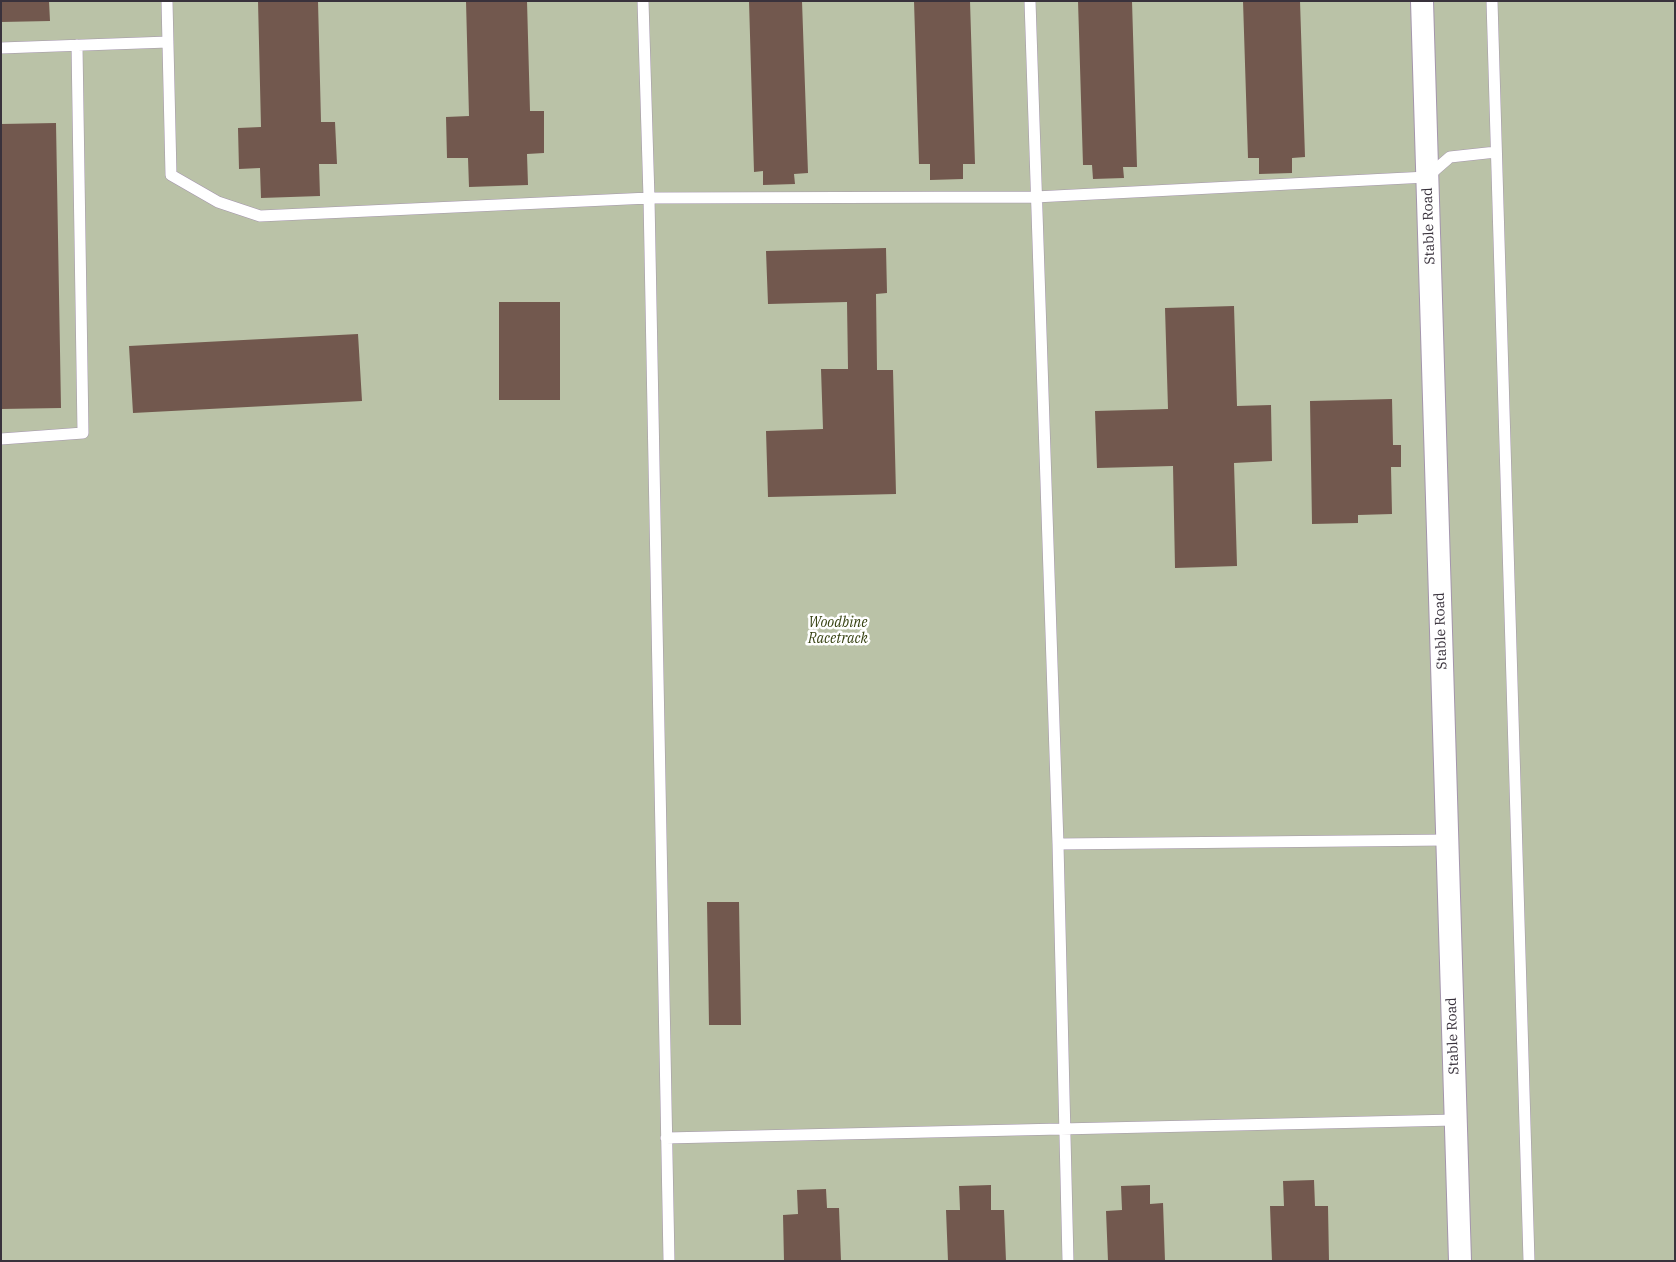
<!DOCTYPE html>
<html>
<head>
<meta charset="utf-8">
<style>
	body { margin:0 }
	#map { position:relative; width:1676px; height:1262px; overflow:hidden; background:#f5e8fd; font-family:"IBM Plex Serif",serif }
	canvas { display:block }
	.frame { position:absolute; inset:0; border:2px solid #39323c; pointer-events:none }
</style>
</head>
<body>
<div id="map">
<canvas width="1676" height="1262"></canvas>
<div class="frame"></div>
</div>
<script>
const g = document.querySelector('canvas').getContext('2d');
g.lineJoin = 'round';
function fillPath(path, color) {
  g.fillStyle = color;
  g.fill(path, 'evenodd');
}
function stroke(path, color, width, dash) {
  g.strokeStyle = color;
  g.lineWidth = width;
  g.lineCap = dash ? 'butt' : 'round';
  g.setLineDash(dash || []);
  g.stroke(path);
}
function drawText(font, color, halo, rows, align = 'center') {
  g.font = font + ' "IBM Plex Serif",serif';
  g.lineWidth = 5;
  g.setLineDash([]);
  g.textBaseline = 'middle';
  g.strokeStyle = halo;
  g.fillStyle = color;
  for (const [text, x, y, turn = 0] of rows) {
    g.save();
    g.translate(x, y);
    g.rotate((+turn || 0) * Math.PI / 180);
    g.textAlign = isNaN(turn) ? turn : align;
    if (halo) g.strokeText(text, 0, 0);
    g.fillText(text, 0, 0);
    g.restore();
  }
}
fillPath(new Path2D(`
	M1,1h1674v1260h-1674z`), '#bac2a7');
fillPath(new Path2D(`
	M1,1h48l1,20 -49,1z
	M258,1h60l3,121h14l2,42h-18l1,32 -59,2 -1,-30 -21,1 -1,-41 23,-1z
	M466,1h61l3,110h14v42l-17,1 1,31 -59,2 -1,-29h-21l-1,-41 23,-1z
	M749,1h53l6,172 -14,1 1,10 -32,1v-14l-9,1z
	M914,1h56l5,163h-12v15l-33,1v-16h-11z
	M1078,1h54l5,166h-14l1,11 -31,1 -1,-14h-9z
	M1243,1h57l5,156 -13,1v15l-33,1v-16h-11z
	M56,123l5,285 -60,1v-285z
	M886,248l1,45 -11,1 1,76h16l3,124 -128,3 -2,-66 57,-2 -2,-60h27l-1,-67 -79,2 -2,-53z
	M499,302h61v98h-61z
	M1234,306l3,100 34,-1 1,56 -38,2 3,103 -62,2 -2,-102 -76,2 -2,-57 73,-2 -3,-101z
	M358,334l4,67 -229,12 -4,-67z
	M1392,399l1,46h8v22h-10l1,47 -34,1v8l-46,1 -2,-123z
	M707,902h32l2,123h-32z
	M1314,1180l1,26h13l1,55h-57l-2,-55h14l-1,-25z
	M991,1185v25h13l2,51h-58l-2,-51h14l-1,-24z
	M1150,1185v19l13,-1 2,58h-57l-2,-50 16,-1 -1,-24z
	M826,1189l1,19h12l2,53h-57l-1,-46 15,-1 -1,-24z`), '#72584e');
const service = new Path2D(`
	M167,1l4,174 47,27 42,14 389,-18 386,-1 392,-20 23,-20 46,-5
	M643,1l6,197 20,1063
	M1030,1l28,843 10,417
	M1492,1l37,1260
	M1,48l167,-6
	M1,439l82,-6 -6,-388
	M1058,844l389,-4
	M666,1138l789,-18`);
const minor = new Path2D(`
	M1422,1l38,1260`);
stroke(service, '#a495ad', 12);
stroke(minor, '#a495ad', 24);
stroke(service, '#fff', 11);
stroke(minor, '#fff', 22);
drawText('14px', '#39323c', '#fff', [
	["Stable Road",1429,226,-92],
	["Stable Road",1441,631,-92],
	["Stable Road",1453,1036,-92]
]);
drawText('italic 14px', '#384313', '#fff', [
	["Woodbine",838,623],
	["Racetrack",838,639]
]);
</script>
</body>
</html>
